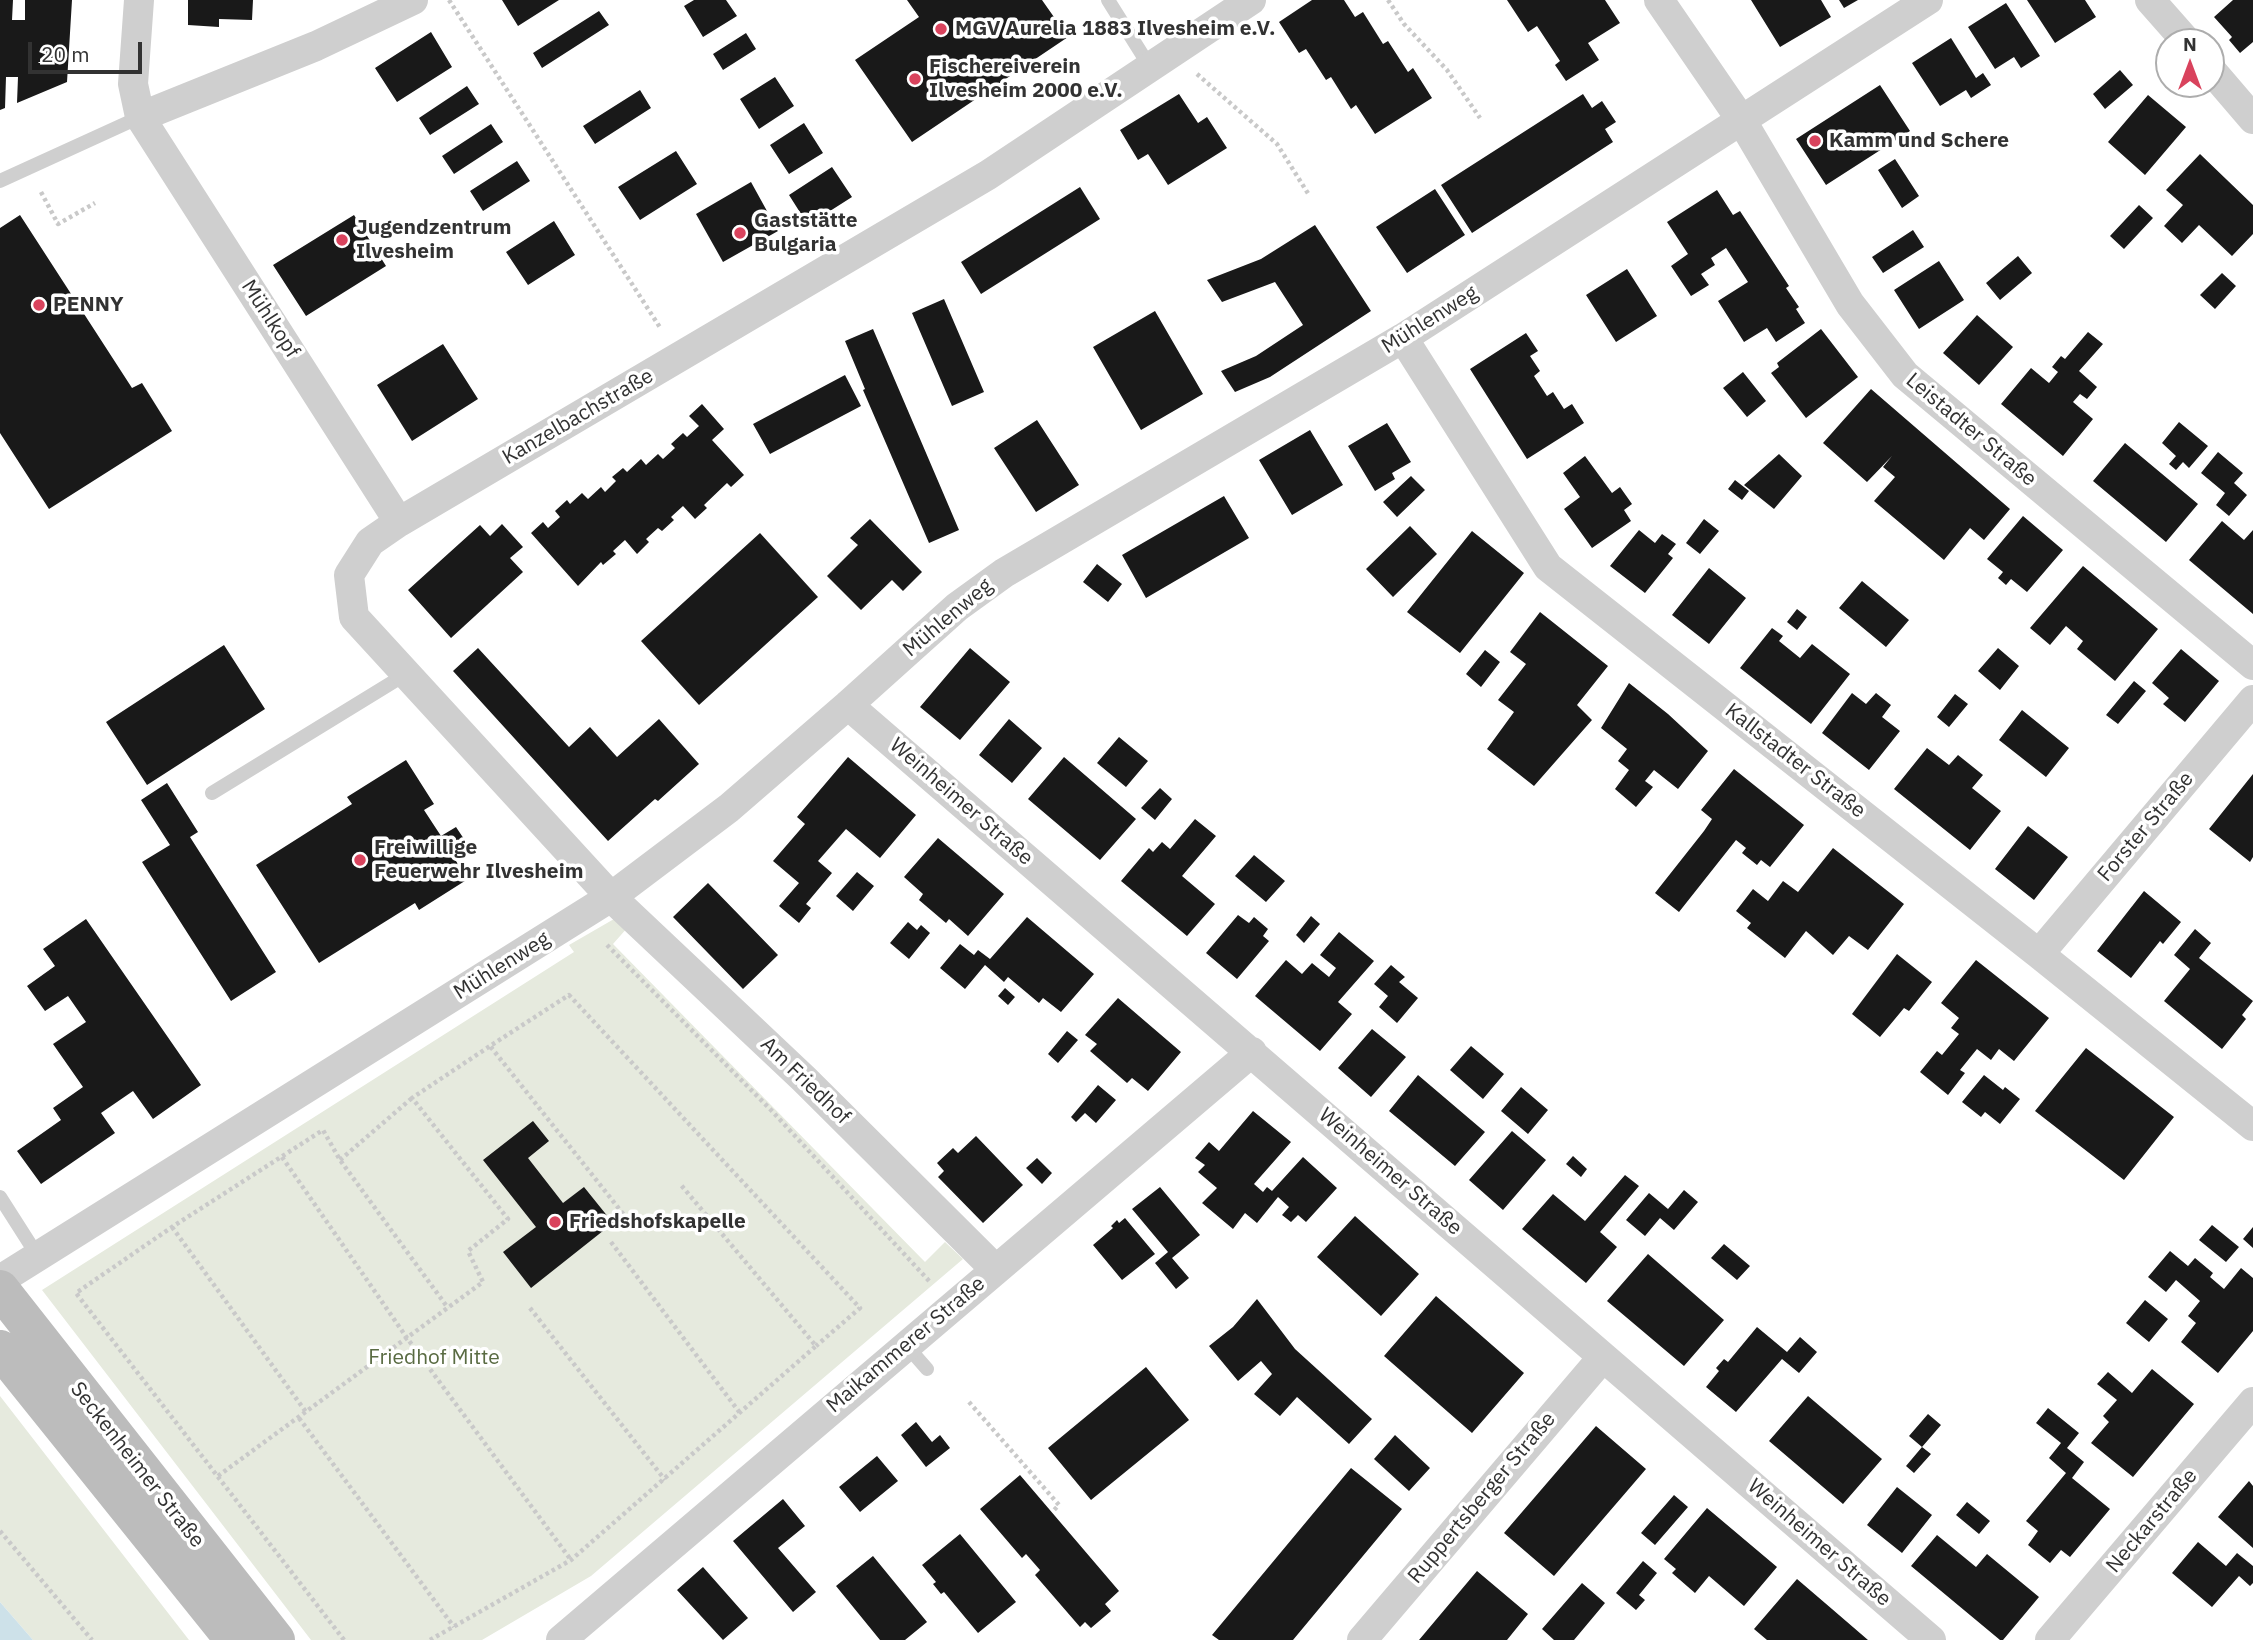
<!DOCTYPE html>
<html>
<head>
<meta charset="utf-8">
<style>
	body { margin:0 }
	#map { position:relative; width:2253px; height:1640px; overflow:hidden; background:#fff; font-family:"IBM Plex Sans",sans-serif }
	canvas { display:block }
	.north { position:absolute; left:2155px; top:28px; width:70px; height:70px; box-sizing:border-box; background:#fff; border:2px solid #adadad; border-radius:50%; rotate:0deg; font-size:19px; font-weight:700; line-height:28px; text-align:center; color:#323232 }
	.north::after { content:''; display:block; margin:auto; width:24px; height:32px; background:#d9435d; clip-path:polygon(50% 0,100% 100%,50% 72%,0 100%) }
	.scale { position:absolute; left:28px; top:42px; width:114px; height:32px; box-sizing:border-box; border:4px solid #323232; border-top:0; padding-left:9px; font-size:21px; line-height:24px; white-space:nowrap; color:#323232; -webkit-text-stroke:5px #fff; paint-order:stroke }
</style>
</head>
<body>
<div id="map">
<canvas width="2253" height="1640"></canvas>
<div class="north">N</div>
<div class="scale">20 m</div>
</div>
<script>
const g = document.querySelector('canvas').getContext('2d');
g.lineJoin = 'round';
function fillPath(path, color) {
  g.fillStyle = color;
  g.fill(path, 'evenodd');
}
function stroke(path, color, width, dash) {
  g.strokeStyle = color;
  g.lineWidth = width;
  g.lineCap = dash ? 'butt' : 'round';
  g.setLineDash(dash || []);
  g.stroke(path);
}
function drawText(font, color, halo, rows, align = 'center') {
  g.font = font + ' "IBM Plex Sans",sans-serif';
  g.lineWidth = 7;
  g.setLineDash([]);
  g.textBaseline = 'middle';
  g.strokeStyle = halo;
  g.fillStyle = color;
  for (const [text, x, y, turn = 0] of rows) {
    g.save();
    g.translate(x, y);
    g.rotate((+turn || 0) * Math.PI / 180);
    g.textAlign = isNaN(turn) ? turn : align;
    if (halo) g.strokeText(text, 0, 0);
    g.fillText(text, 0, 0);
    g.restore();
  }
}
fillPath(new Path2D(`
	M614,919l14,8 -15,17 312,318 20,-20 18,17 -372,317 -109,64h-171l-269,-350 532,-338 -5,-7z
	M0,1396l189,244h-156l-33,-38z`), '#e6eade');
fillPath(new Path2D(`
	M0,1602l33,38h-33z`), '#cde1e9');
fillPath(new Path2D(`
	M0,0h13l-1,20h13v-20h47l-5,82 -50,21 1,-26h-12l-1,31 -5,2z
	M188,0h65l-1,20 -33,-1v8l-31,-2z
	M502,0h57l-41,26z
	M694,0h32l11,16 -34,21 -19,-31z
	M907,0h135l26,37 -156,105 -57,-82 64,-43z
	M1312,0h32l11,17 8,-5 20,32 5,-3 20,31 5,-4 19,30 -57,36 -19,-29 -5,4 -20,-32 -5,3 -20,-31 -7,4 -20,-31z
	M1507,0h98l15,23 -32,20 11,17 -33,21 -11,-16 5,-4 -23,-35 -9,6z
	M1751,0h70l10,17 -51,30z
	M1839,0h19l-14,8z
	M2027,0h58l11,17 -41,26z
	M2233,0h20v42l-13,11 -11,-13 3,-3 -18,-20z
	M2006,3l34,53 -19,12 -7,-11 -19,12 -27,-42z
	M599,11l10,14 -67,43 -9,-15z
	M431,32l21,35 -55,35 -22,-34z
	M746,33l10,16 -33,21 -10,-16z
	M1951,38l25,40 7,-5 8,12 -20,13 -5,-8 -26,16 -28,-43z
	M2120,70l13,15 -28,24 -12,-15z
	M775,77l19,29 -35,23 -19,-30z
	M1880,85l30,46 -84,54 -30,-46z
	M467,86l12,18 -49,31 -11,-17z
	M640,90l11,18 -56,36 -12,-18z
	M1179,94l19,29 9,-6 20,31 -59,37 -20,-31 -10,6 -18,-30z
	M1583,94l9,14 10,-7 14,21 -11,7 8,13 -141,91 -31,-48z
	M2148,95l38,32 -41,48 -37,-33z
	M804,123l19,30 -34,21 -19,-29z
	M491,124l12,18 -49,32 -12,-18z
	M676,151l21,33 -57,36 -22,-33z
	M2200,154l53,51v29l-21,22 -33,-31 -17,18 -18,-17 19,-21 -17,-15z
	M1895,159l24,37 -17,12 -24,-38z
	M517,161l13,20 -47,30 -13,-20z
	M832,167l20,30 -44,28 -19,-30z
	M751,182l27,49 -55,31 -27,-48z
	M1080,187l20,32 -119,75 -20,-32z
	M1435,189l30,46 -58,38 -31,-46z
	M1717,190l16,25 7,-4 49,75 -3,2 13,19 -3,2 9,14 -29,19 -9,-14 -23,14 -26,-41 30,-19 -22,-34 -15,10 4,7 -14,9 8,11 -18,11 -20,-30 17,-12 -21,-32z
	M2139,205l14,13 -29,31 -14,-13z
	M20,215l112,173 10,-5 30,48 -123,78 -49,-76v-205z
	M354,215l32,51 -80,50 -33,-51z
	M554,221l21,34 -47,30 -22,-33z
	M1315,225l56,86 -101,66 -35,15 -14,-21 35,-15 47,-31 -28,-43 -53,20 -15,-22 54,-21z
	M1913,230l11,17 -41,26 -11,-16z
	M2018,256l14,17 -32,27 -14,-17z
	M1939,261l25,39 -45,29 -25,-39z
	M1627,269l30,47 -41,26 -30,-47z
	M2222,273l14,13 -21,23 -15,-14z
	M944,299l40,93 -32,14 -40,-93z
	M1155,311l48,83 -62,36 -48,-83z
	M1977,315l36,32 -34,38 -36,-32z
	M873,329l86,201 -30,13 -66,-153 2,-1 -20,-48z
	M1821,329l37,48 -52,41 -35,-45 8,-6 -2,-4z
	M2088,332l15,12 -24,27 18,16 -10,12 -7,-5 -7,8 20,17 -30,37 -62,-52 30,-36 18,15 9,-11 -6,-5 9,-11 4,3z
	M1526,333l12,18 -8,5 10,15 -6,5 13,20 6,-4 11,17 8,-5 12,19 -57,36 -57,-90z
	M443,344l35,55 -66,42 -35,-56z
	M1743,372l23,29 -19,16 -24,-29z
	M845,375l16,31 -91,48 -17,-30z
	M1871,389l139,120 -26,31 -14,-12 -26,32 -70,-59 21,-24 -12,-10 9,-11 -25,26 -44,-39z
	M702,404l22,25 -12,11 32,35 -13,12 -4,-4 -23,22 3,3 -12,11 -12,-13 -12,11 3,3 -12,11 -4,-3 -12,11 3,3 -12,12 -12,-14 -12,11 3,3 -13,11 -2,-3 -23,24 -47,-53 12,-11 5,6 12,-11 -5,-6 12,-11 3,4 12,-11 6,6 13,-12 4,5 11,-11 -4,-4 11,-9 4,4 14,-13 5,6 12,-11 5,5 12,-11 -4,-4 12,-11 4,4 12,-11 -10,-10z
	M1037,420l42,65 -43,27 -42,-64z
	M2179,422l29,24 -19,22 -6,-6 -7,8 -7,-6 7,-8 -14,-13z
	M1387,423l24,39 -19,11 3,6 -20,12 -27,-45z
	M1310,430l33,55 -51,30 -33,-55z
	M2125,443l73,61 -32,38 -73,-61z
	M2218,452l25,21 -9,10 13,12 -18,21 -13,-11 9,-12 -24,-20z
	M1779,454l23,22 -28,33 -30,-24z
	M1585,456l27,37 8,-6 12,17 -8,6 7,11 -39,27 -28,-39 16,-12 -17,-24z
	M1411,476l14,14 -28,27 -14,-15z
	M1735,480l14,11 -7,9 -14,-11z
	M1224,496l25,42 -103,60 -24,-43z
	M2023,516l40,34 -36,42 -16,-13 -5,6 -8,-7 5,-6 -16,-13z
	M870,519l52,53 -19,19 -11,-11 -31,30 -34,-34 31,-31 -8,-7z
	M1704,519l15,12 -19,23 -14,-11z
	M2222,521l22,19 9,-10v84l-64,-54z
	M502,524l21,23 -13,11 13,14 -72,66 -43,-48 72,-65 10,11z
	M1410,526l27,28 -44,43 -27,-28z
	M1639,530l16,13 7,-9 14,10 -8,10 5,4 -28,35 -35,-27z
	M1472,531l52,42 -64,80 -53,-41z
	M760,533l58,64 -119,108 -58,-64z
	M1097,564l25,20 -14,18 -25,-20z
	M2083,566l75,63 -43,52 -38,-32 6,-8 -17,-15 -16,19 -20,-17z
	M1709,568l37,30 -37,46 -37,-29z
	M1862,581l47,39 -23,27 -47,-39z
	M1797,609l10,8 -10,13 -10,-8z
	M1540,612l68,54 -31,39 15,15 -58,66 -47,-37 27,-37 -16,-12 28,-36 -16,-12z
	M1772,628l11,8 -4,5 21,17 12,-14 38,30 -39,50 -71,-56z
	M224,645l41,64 -118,76 -41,-63z
	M478,648l91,99 21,-20 27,30 42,-38 40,45 -41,37 -3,-2 -47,42 -155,-170z
	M970,648l40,34 -50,58 -40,-33z
	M1998,648l21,18 -19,24 -22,-19z
	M2181,649l38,32 -34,41 -22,-18 6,-6 -17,-15z
	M1485,650l15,12 -19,25 -15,-13z
	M2134,681l12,10 -28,33 -12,-9z
	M1629,683l39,31 40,37 -30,38 -24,-19 -9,11 8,6 -17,20 -21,-18 14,-19 -11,-9 9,-12 -26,-21z
	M1852,693l14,11 10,-11 15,12 -9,12 18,14 -31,39 -47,-37z
	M1955,694l13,10 -19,23 -12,-10z
	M2022,710l47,38 -23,29 -47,-37z
	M1009,719l33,29 -30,35 -33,-28z
	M1119,737l29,24 -22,26 -29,-24z
	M1927,748l22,17 9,-10 25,20 -11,13 29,23 -31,39 -76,-61z
	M848,757l68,58 -36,43 -34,-29 -28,32 14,12 -26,31 5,4 -12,15 -20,-17 20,-23 -26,-22 32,-37 -8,-7z
	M1064,757l72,62 -36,41 -72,-61z
	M406,760l28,44 -10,6 17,26 15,-9 12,18 -16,10 16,24 -49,31 -4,-7 -96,60 -63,-98 96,-61 -5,-7z
	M1734,769l70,56 -34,42 -9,-7 -4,5 -15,-12 4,-5 -10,-8 -57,72 -24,-19 49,-62 8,-12 -11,-9z
	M2253,774v83l-3,5 -41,-33z
	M167,783l31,49 -8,5 86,135 -45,29 -89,-139 28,-17 -29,-45z
	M1160,788l12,11 -17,21 -14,-12z
	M1195,819l21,17 -34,40 33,28 -28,32 -66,-55 28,-33 4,4 9,-10 8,7z
	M2028,826l40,31 -34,43 -39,-31z
	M938,838l66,56 -36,42 -19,-17 -3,4 -27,-23 4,-6 -19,-17z
	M1833,848l71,56 -36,46 -19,-14 -16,19 -27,-24 -21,27 -38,-30 4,-5 -15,-12 17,-22 15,12 15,-20 15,11z
	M1254,855l31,26 -19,21 -31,-26z
	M857,872l17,14 -21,25 -17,-15z
	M708,883l70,72 -35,34 -70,-72z
	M2144,891l37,31 -18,22 -3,-3 -29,37 -34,-27z
	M1238,915l11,8 5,-6 14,12 -5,7 6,5 -32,38 -31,-26z
	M1311,916l9,8 -16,19 -8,-8z
	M1027,917l67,57 -33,38 -18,-14 -4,5 -31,-26 -4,5 -19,-17 -20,24 -25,-21 20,-24 14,11 4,-5 12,9z
	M86,919l115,166 -48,34 -20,-28 -32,22 14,20 -74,51 -24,-33 44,-31 -8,-12 30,-21 -30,-43 33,-22 -18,-26 -23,15 -18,-25 28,-20 -12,-17z
	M908,922l9,8 4,-5 9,8 -21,26 -19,-16z
	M2195,929l16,14 -12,15 54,43 -11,14 4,4 -24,30 -58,-48 26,-32 -16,-14z
	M1339,932l35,29 -36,41 14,12 -32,37 -65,-55 31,-36 16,14 10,-11 17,14 7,-9 -16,-13z
	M1897,954l35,28 -23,29 -5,-3 -24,29 -28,-23z
	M1976,960l73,58 -35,43 -15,-12 -8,11 -14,-11 -17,21 5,3 -17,22 -28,-23 17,-21 5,4 17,-21 -8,-6 8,-10 -18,-15z
	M1391,965l14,12 -6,5 19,16 -21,25 -18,-16 9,-11 -14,-12z
	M1005,988l10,9 -7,8 -10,-9z
	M1118,998l63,54 -33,39 -16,-13 -5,5 -37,-32 7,-7 -12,-9z
	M1372,1029l34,28 -35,40 -33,-29z
	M1067,1031l11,9 -20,23 -10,-9z
	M1471,1046l33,28 -21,25 -33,-29z
	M2086,1048l88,69 -50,63 -89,-69z
	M1418,1075l67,57 -30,34 -66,-55z
	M1984,1075l19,15 2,-3 15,12 -20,25 -15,-12 -4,5 -19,-15z
	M1098,1085l18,15 -20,23 -11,-10 -9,9 -5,-5z
	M1521,1087l27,23 -20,24 -27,-23z
	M1253,1111l38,31 -37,42 9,8 4,-5 5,4 31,-34 34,31 -31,34 -8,-7 -7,7 -9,-7 7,-8 -11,-10 -21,26 -12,-10 -12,16 -31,-26 15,-15 -19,-16 7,-7 -10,-7 14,-16 10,9z
	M533,1121l16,20 -21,17 35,45 21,-16 29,36 -82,65 -28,-36 33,-25 -53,-67z
	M1512,1131l34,29 -43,50 -34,-30z
	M976,1136l47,49 -40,38 -45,-46 6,-6 -7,-8 16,-15 5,5z
	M1573,1156l14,13 -6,8 -15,-13z
	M1037,1158l15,15 -10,11 -16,-16z
	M1625,1175l14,11 -39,46 17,15 -31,36 -64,-54 31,-35 32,27z
	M1160,1187l40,48 -28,23 17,20 -13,11 -21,-26 13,-11 -36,-43z
	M1684,1190l14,12 -24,28 -14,-12 -15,18 -19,-16 23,-27 19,16z
	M1355,1216l64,58 -38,42 -64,-59z
	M1125,1218l30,36 -33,26 -29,-35 20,-17 -2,-2 6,-6 2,3z
	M2212,1225l27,22 -13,15 -27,-22z
	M2253,1227v21l-10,-9z
	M1724,1244l26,22 -13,14 -26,-22z
	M2170,1251l18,15 7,-8 18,15 -3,4 14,12 17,-21 12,10v53l-35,42 -37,-31 15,-19 -8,-7 12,-15 -24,-21 -10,12 -18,-15z
	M1648,1254l76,66 -40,46 -77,-65z
	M1436,1296l88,77 -52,60 -88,-77z
	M1257,1299l38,50 77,70 -23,25 -52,-47 -17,19 -26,-22 18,-20 -11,-13 -23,20 -29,-35 24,-19z
	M2145,1300l23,19 -19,23 -23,-19z
	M1757,1327l30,25 13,-15 17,15 -18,21 -17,-14 -46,53 -30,-25 13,-16 -3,-3 8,-9 4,3z
	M1146,1367l43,53 -98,80 -43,-52z
	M2152,1369l42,35 -61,73 -42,-34 18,-21 -6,-6 14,-16 -20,-16 11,-12 24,21z
	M1808,1396l74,63 -39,45 -74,-63z
	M2048,1408l31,25 -12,15 17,14 -12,16 38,31 -40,48 -9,-7 -11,13 -22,-18 10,-14 -12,-10 40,-48 -17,-15 12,-15 -25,-20z
	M1928,1414l13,11 -19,22 9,7 -17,19 -8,-7 16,-19 -13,-11z
	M916,1422l16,20 8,-7 10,13 -24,19 -25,-32z
	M1596,1426l50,43 -92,107 -50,-43z
	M1395,1435l35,33 -21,23 -35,-32z
	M877,1456l21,25 -38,31 -21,-25z
	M1351,1468l51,41 -109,131h-74l-7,-5z
	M1020,1475l99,116 -14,13 6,7 -20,17 -6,-6 -5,5 -45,-52 5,-5 -14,-16 -4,4 -42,-49z
	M2249,1481l4,5v62l-35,-31z
	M1897,1487l35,28 -30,38 -35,-28z
	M1674,1495l14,12 -33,38 -14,-12z
	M783,1499l22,27 -27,22 38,44 -23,20 -60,-71z
	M1967,1502l23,19 -11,13 -23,-19z
	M1707,1508l70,59 -33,39 -35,-30 -14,17 -23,-20 4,-4 -12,-10z
	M960,1534l56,68 -38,31 -34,-41 -3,2 -8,-10 3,-2 -14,-17z
	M1937,1535l39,32 11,-13 52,43 -36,43h-3l-89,-74z
	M2198,1542l28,24 11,-13 16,13v17l-3,3 -11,-10 -27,31 -40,-34z
	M873,1556l54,66 -22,18h-25l-44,-54z
	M1643,1561l14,12 -18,22 6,5 -9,10 -20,-17z
	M703,1567l45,51 -25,22 -46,-50z
	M1477,1571l51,43 -21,26h-88z
	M1797,1579l35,30 36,31h-101l-13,-11z
	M1582,1583l23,20 -31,37h-20l-12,-11z`), '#191919');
stroke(new Path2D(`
	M449,0l212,329
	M1388,0l16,24 43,46 33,48
	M1197,74l80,70 32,51
	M41,192l17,32 37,-21
	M607,945l164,165 160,173
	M282,1157l125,181 164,222
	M340,1160l72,-62
	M632,1225l-142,-179 79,-51 291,313 -44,38
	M172,1227l134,185
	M611,1242l129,171
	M530,1308l135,172
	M969,1402l90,103 -7,7
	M299,1418l155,209
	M218,1476l265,-194 -15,-31 40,-32 -96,-121 78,-52
	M0,1531l92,109
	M344,1640l-268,-347 96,-66 151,-97 17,30 108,148
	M430,1640l141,-80 245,-214 -135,-161`), '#c9c9c9', 4.5, [3.5, 3.5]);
stroke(new Path2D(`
	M1108,0l42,67
	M0,181l140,-64
	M212,793l194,-119
	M0,1197l37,58
	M906,1345l21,24`), '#cfcfcf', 14);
stroke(new Path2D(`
	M139,0l-6,84 7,33 259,405
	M1659,0l83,121 108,183 55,71 348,290
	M2150,0l37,42
	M2211,70l42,49
	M140,117l176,-71 97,-46
	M1403,338l145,229 491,387 214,172
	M848,705l1083,935
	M2039,954l214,-254
	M995,1269l-191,-190 -193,-182 -257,-280 -5,-42 21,-33 29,-20 589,-347 263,-175
	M0,1280l611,-383 118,-89 119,-103 109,-98 47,-34 399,-235 525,-338
	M561,1640l691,-588
	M1362,1640l241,-283
	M2050,1640l203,-238`), '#cfcfcf', 30);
stroke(new Path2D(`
	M0,1289l276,351
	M0,1349l234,291`), '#bcbcbc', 38);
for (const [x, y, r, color] of [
	[941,29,7,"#d9435d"],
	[915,79,7,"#d9435d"],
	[1815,141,7,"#d9435d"],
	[740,233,7,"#d9435d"],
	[342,240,7,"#d9435d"],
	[39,305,7,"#d9435d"],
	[360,860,7,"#d9435d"],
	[555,1222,7,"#d9435d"]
]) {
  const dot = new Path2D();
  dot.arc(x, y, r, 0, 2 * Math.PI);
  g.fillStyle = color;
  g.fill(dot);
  stroke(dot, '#fff', 2.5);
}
drawText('bold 21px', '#323232', '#fff', [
	["MGV Aurelia 1883 Ilvesheim e.V.",955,29],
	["Fischereiverein",929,67],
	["Ilvesheim 2000 e.V.",929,91],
	["Kamm und Schere",1829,141],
	["Gaststätte",754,221],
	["Bulgaria",754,245],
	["Jugendzentrum",356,228],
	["Ilvesheim",356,252],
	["PENNY",53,305],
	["Freiwillige",374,848],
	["Feuerwehr Ilvesheim",374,872],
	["Friedshofskapelle",569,1222]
], 'left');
drawText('21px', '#323232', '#fff', [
	["Mühlkopf",270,319,57],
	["Mühlenweg",1430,320,-32],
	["Kanzelbachstraße",578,417,-30],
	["Leistadter Straße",1971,430,40],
	["Mühlenweg",948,618,-40],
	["Kallstadter Straße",1795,761,38],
	["Weinheimer Straße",961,802,41],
	["Forster Straße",2146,827,-50],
	["Mühlenweg",502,966,-32],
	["Am Friedhof",805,1081,44],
	["Weinheimer Straße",1390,1172,41],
	["Maikammerer Straße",906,1345,-40],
	["Seckenheimer Straße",137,1465,52],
	["Ruppertsberger Straße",1482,1498,-50],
	["Neckarstraße",2152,1521,-50],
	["Weinheimer Straße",1819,1543,41]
]);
drawText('21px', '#596b42', '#fff', [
	["Friedhof Mitte",434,1358]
]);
</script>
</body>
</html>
